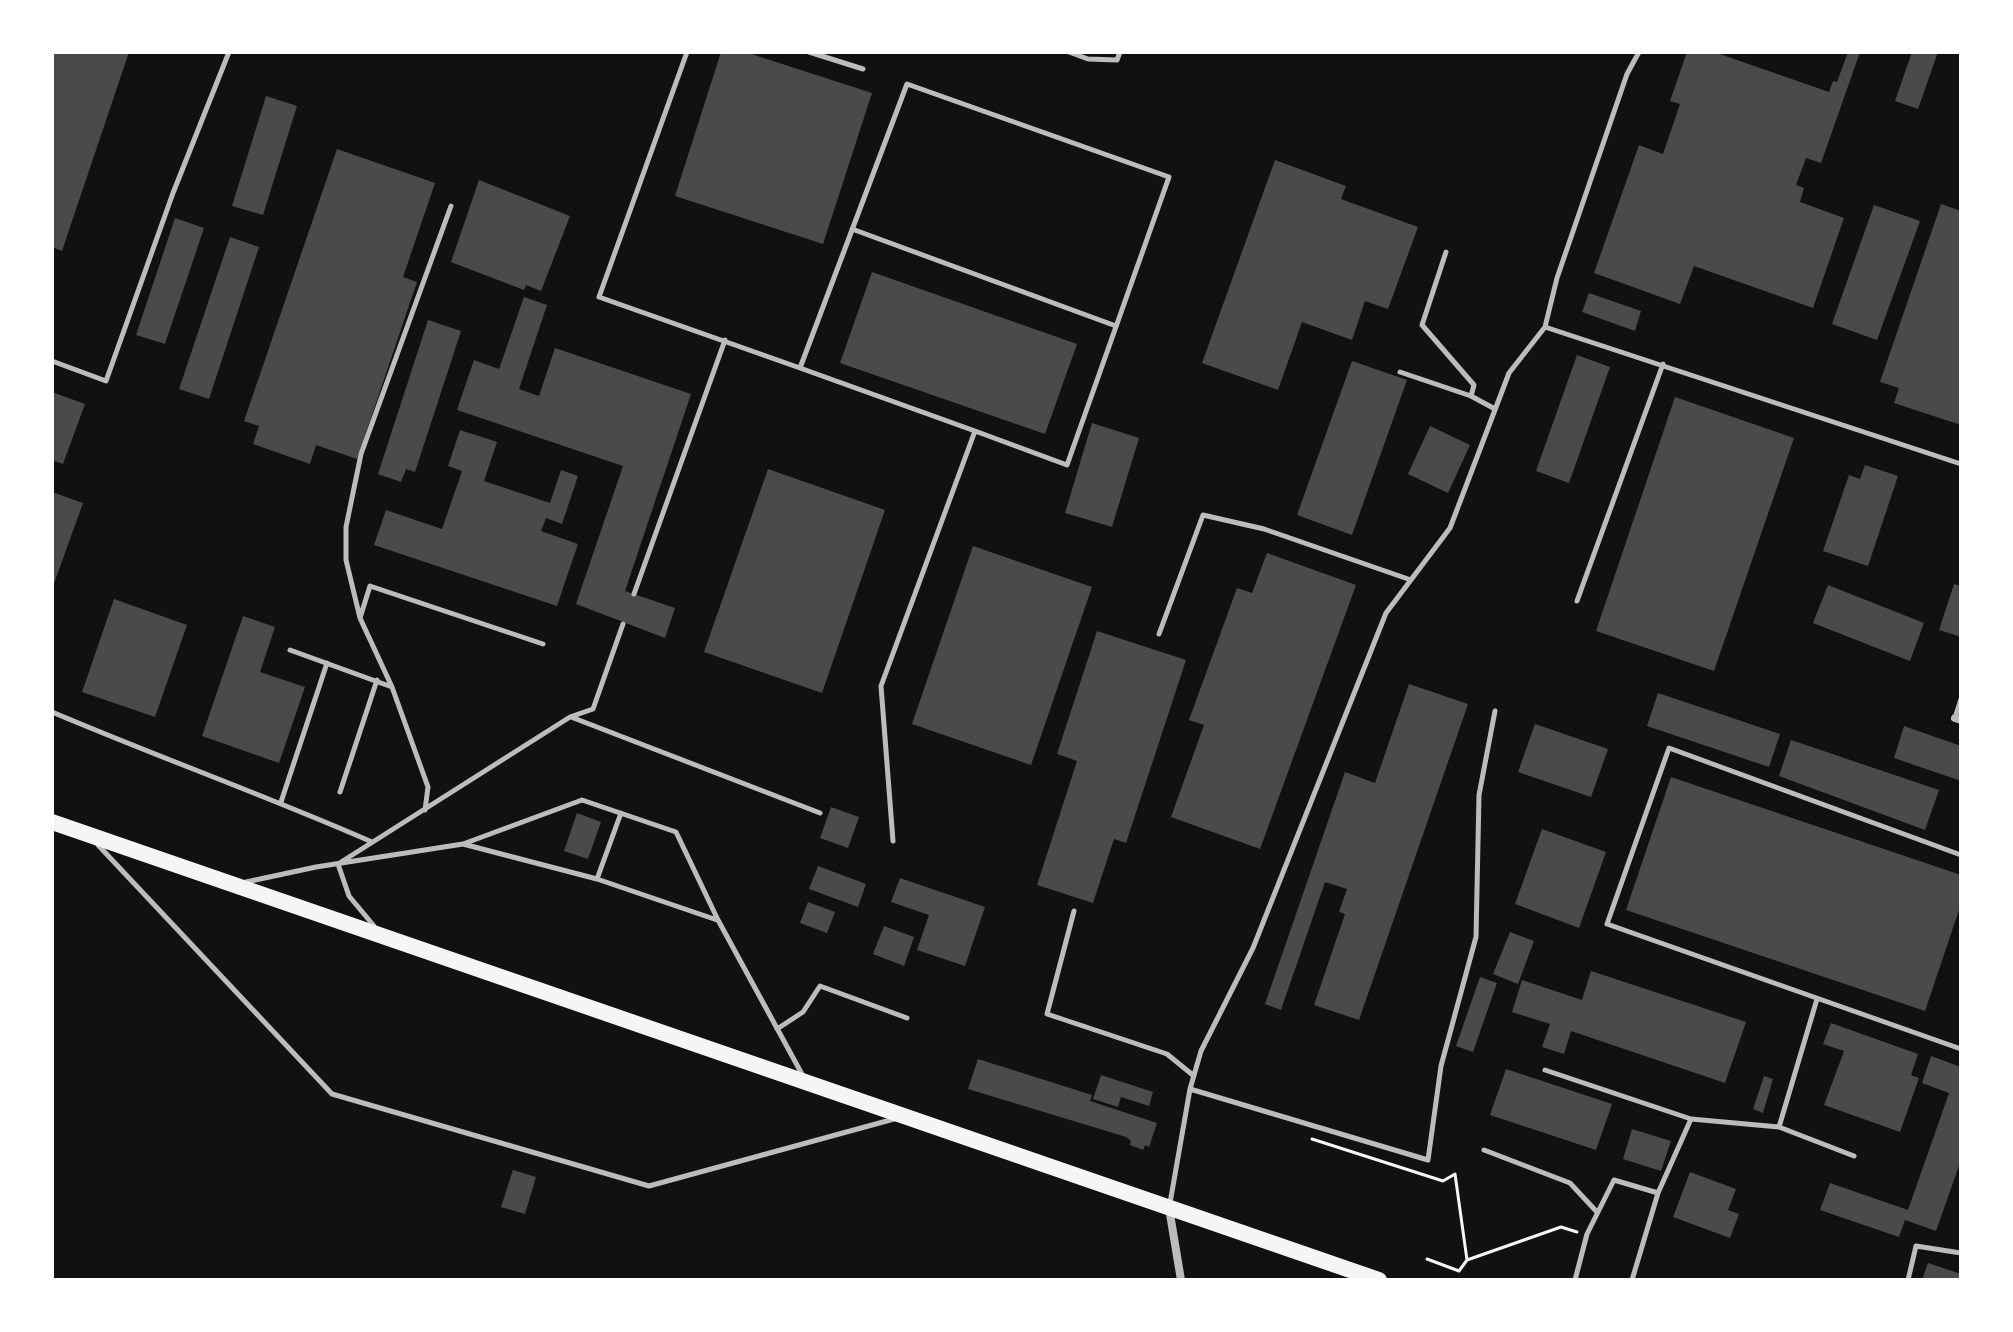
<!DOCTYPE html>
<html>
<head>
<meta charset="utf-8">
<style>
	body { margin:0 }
	#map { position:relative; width:2013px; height:1332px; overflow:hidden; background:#111; font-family:"Source Sans 3",sans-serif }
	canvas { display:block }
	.frame { position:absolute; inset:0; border:54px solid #fff; pointer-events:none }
</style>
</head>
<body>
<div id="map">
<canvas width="2013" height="1332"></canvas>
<div class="frame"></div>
</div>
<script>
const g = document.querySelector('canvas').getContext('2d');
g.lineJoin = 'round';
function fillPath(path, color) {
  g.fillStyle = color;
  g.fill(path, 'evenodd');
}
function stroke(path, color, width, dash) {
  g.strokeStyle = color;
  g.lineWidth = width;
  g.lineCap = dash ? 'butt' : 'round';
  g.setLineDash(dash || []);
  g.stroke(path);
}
fillPath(new Path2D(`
	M52,52h77l-67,199 -10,-4z
	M721,52h24l127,41 -49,151 -148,-48z
	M1687,52h27l115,40 4,-11 4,1 11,-30h12l-39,111 -15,-5 -10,27 8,3 -4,14 44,16 -31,90 -119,-42 -14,38 -86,-31 45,-128 24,9 17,-50 -10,-3z
	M1912,52h26l-20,57 -23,-8z
	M266,96l31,10 -34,109 -31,-9z
	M337,149l98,34 -32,94 14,5 -60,177 -41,-14 -6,19 -57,-20 6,-18 -15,-5z
	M1275,160l71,26 -5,13 77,28 -30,82 -23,-8 -13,39 -50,-18 -24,68 -76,-27z
	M479,180l91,36 -29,75 -15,-6 -2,5 -73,-28z
	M1941,204l20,7v214l-67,-22 5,-15 -19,-6z
	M1874,205l46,16 -43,119 -45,-16z
	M175,218l29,10 -39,116 -29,-9z
	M230,237l29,10 -50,152 -30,-10z
	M872,272l205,72 -32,90 -205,-71z
	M1589,293l52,18 -6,20 -53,-19z
	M524,297l23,8 -28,84 20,7 16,-48 136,46 -66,197 50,17 -10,30 -89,-34 47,-138 -166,-56 17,-50 25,9z
	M428,320l33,11 -46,141 -9,-3 -5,13 -23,-8z
	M1577,355l33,12 -41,116 -33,-12z
	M1352,361l55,19 -55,155 -55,-20z
	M52,392l33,12 -22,60 -11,-4z
	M1675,397l119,41 -80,233 -118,-40z
	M1092,423l47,15 -27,89 -47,-14z
	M1430,426l40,19 -22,48 -40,-19z
	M460,430l37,12 -13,39 66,22 11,-33 17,6 -16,48 -16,-6 -5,13 37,13 -21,62 -183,-61 12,-35 56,19 20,-58 -14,-5z
	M1865,465l33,11 -30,90 -45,-15 26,-76 11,4z
	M768,469l117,41 -63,183 -118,-41z
	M52,492l31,11 -31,86z
	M973,546l119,41 -61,178 -119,-41z
	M1267,553l89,32 -96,264 -89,-32 33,-92 -15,-5 48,-132 15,5z
	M1954,584l7,2v51l-22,-7z
	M1828,585l96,38 -14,38 -97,-38z
	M114,599l73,26 -32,92 -73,-25z
	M243,616l32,11 -15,45 45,15 -26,76 -77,-27z
	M1097,631l89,29 -60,183 -12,-4 -21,64 -56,-18 40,-124 -20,-7z
	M1409,684l59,20 -109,316 -45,-15 31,-91 -6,-2 8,-23 -22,-7 -44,128 -16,-6 80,-232 30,11z
	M1658,693l122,41 -11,33 -122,-41z
	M1535,724l73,25 -17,48 -73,-25z
	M1904,726l57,20v35l-67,-23z
	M1791,740l148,50 -14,40 -146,-54z
	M1671,777l290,98v29l-36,107 -299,-101z
	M831,807l28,10 -11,31 -28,-10z
	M577,813l24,9 -13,37 -24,-8z
	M1542,829l64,23 -27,76 -64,-24z
	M818,866l48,18 -8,23 -49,-18z
	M900,878l85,29 -20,59 -48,-16 12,-35 -38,-13z
	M808,902l27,10 -8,21 -27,-10z
	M884,926l30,11 -10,29 -31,-12z
	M1510,932l24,9 -16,43 -25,-10z
	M1591,971l155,51 -21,61 -154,-52 -7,23 -22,-7 8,-23 -38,-12 10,-32 60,20z
	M1480,977l17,6 -24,69 -17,-6z
	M1831,1023l87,31 -7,21 8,3 -19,54 -76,-27 20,-54 -21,-7z
	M1931,1056l30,11v93l-25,71 -31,-11 -6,17 -79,-27 10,-27 78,27 41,-117 -27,-10z
	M978,1059l114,36 -2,6 67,22 -8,24 -4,-2 -2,5 -13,-5 1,-4 -5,-4 -158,-48z
	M1506,1069l106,35 -16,46 -106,-35z
	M1101,1075l52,17 -4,14 -28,-9 -3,10 -25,-8z
	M1764,1076l9,3 -10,34 -10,-4z
	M1632,1129l39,12 -10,30 -38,-12z
	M513,1170l23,7 -11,37 -24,-7z
	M1690,1172l46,17 -8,21 11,4 -9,24 -57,-21z
	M1928,1263l33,11v6h-39z`), '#4a4a4a');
stroke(new Path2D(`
	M1312,1139l131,42 12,-7 12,86 -8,11 -32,-12
	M1467,1260l94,-33 16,5`), '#f5f5f5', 3);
stroke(new Path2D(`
	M687,52l-88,245 201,71
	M809,52l54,17
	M1069,52l19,7 29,1 3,-8
	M852,229l264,97
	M1446,252l-24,73 52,60 -3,11
	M1545,327l12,-49 70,-204 12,-22
	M52,361l54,20 67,-188 56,-141
	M1400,372l71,24 24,13
	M634,594l91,-254
	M1577,601l86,-237
	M360,618l-14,-58v-33l15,-73 90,-248
	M1159,634l44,-119 61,14 147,51
	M290,650l102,37 36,100 -3,23
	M392,687l-32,-69 10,-32 173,58
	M52,712c106,45 215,84 320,130
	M571,717l249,96
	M1955,718l6,-19
	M340,792l37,-112
	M281,802l46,-139
	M893,841l-12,-155 94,-255 -175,-63 107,-284 262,93 -102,288 -92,-34
	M463,844l134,35 120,41
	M98,845l234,249 317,92 245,-67
	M1961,855l-292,-107 -62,176 354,125
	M597,879l24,-66
	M246,882l70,-15 147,-23 119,-44 94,32 42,88 85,156
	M1074,911l-27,103 120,40 27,22
	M374,926l-25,-30 -11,-32 232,-147 23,-8 30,-85
	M1817,999l-38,128 75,29
	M777,1029l26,-17 17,-26 87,32
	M1545,1070l146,49 88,8
	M1190,1089l238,71 13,-94 35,-129 3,-142 16,-84
	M1484,1150l86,33 26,28
	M1658,1193l33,-74
	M1170,1203l20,-114 11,-38 52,-103 133,-335 64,-85 59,-155 36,-46 416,137
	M1575,1280l12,-46 27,-54 44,13 -26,87
	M1908,1280l8,-34 45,7`), '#bcbcbc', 5);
stroke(new Path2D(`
	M1955,718l6,2
	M1169,1208l12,72`), '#bcbcbc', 8);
stroke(new Path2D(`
	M52,822l1327,458`), '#f5f5f5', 16);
</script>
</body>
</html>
